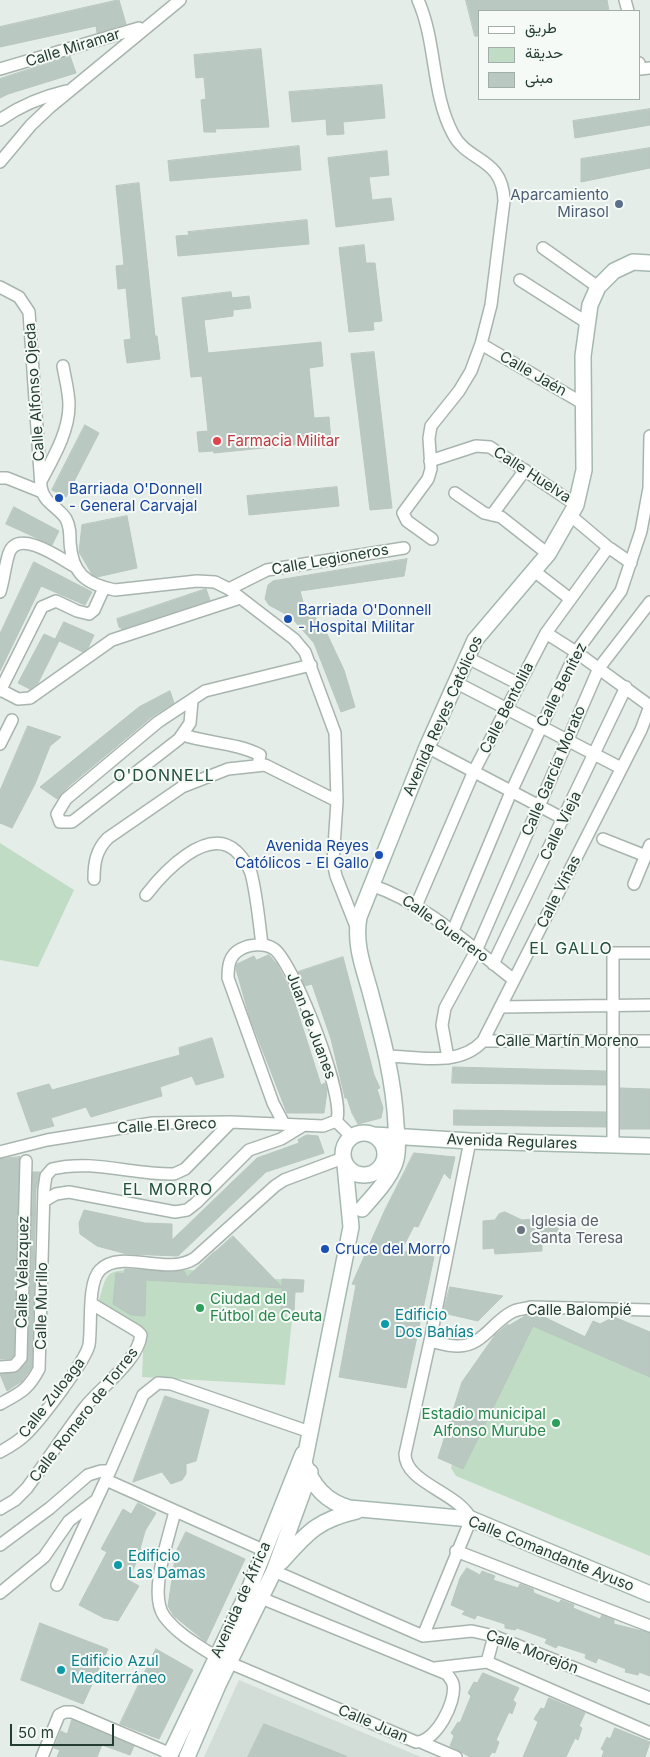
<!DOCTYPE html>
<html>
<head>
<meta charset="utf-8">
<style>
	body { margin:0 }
	#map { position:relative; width:650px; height:1757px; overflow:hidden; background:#e5ede9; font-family:Inter,Vazirmatn,sans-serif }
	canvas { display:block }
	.legend { position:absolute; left:478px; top:10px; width:162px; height:90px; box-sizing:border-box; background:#f6faf7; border:1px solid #a2afa9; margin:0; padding:6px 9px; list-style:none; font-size:15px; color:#253e35 }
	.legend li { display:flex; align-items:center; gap:10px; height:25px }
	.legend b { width:25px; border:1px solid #a2afa9 }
	.scale { position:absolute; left:10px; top:1724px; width:104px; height:22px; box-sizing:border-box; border:2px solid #253e35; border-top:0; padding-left:6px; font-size:15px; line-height:18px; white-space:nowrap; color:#253e35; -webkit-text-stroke:4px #f6faf7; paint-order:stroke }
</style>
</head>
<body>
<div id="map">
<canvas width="650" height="1757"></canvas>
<ul class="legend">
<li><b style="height:6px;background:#fff"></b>طريق</li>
<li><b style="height:14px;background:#c0dcc5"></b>حديقة</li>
<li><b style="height:14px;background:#bac8c2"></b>مبنى</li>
</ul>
<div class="scale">50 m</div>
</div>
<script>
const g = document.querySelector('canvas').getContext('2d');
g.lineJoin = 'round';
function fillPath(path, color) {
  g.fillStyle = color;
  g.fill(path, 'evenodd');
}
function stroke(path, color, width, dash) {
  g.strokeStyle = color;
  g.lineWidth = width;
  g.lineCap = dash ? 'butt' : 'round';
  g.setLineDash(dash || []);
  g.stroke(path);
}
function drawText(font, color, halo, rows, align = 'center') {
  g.font = font + ' Inter,sans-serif';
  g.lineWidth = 4;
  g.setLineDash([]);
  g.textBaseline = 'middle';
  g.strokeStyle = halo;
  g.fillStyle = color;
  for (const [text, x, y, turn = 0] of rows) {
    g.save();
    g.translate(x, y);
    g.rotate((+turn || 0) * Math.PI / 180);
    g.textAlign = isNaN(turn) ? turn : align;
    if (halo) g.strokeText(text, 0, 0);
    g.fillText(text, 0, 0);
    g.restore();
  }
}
fillPath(new Path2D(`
	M239,1680l182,77h-217z`), '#d3ddd8');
fillPath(new Path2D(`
	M0,843l74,47 -36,77 -38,-7z
	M219,1250l55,29 30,1 -1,12h-8l-10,93 -143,-8 2,-44 -46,-29c9,-31 6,-35 41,-33v-3l55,2 20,-19z
	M533,1312l52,24 8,-15 7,3 14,-7 36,15v224l-194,-80 -5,-8 20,-86 34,-54z`), '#c0dcc5');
const building = new Path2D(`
	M119,0l7,24 -29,9 -1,-7 -96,21v-20z
	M466,0h141l2,11h-130v25h-4z
	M261,49l8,78 -54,2 1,3h-12l-3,-32 5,-1 -2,-22 -8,1 -2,-23z
	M70,56l6,17 -68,21 -8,4v-19z
	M382,85l3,33 -42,4 1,12 -17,1 -1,-16 -34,3 -3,-30z
	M650,109v16l-75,13 -2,-17z
	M299,146l2,24 -131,11 -2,-20z
	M650,148v20l-69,14v-23z
	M387,151l2,24 -20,2 3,23 19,-2 3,22 -58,7 -8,-69z
	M139,183l16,153h2l3,23 -33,4 -3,-23 7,-1 -5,-51 -8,1 -2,-23 8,-1 -8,-79z
	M307,220l2,24 -131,12 -2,-20 13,-1 -1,-3z
	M364,245l2,18h9l7,58 -9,1 1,8 -25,2 -10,-84z
	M231,292l1,6 17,-2 2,12 -18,2v6l-29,4 4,33 113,-11 2,24 -14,2 5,50 15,-1 2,24 -117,12 -1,-2 -14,1 -2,-20 11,-1 -6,-55 -11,1 -9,-79z
	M374,352l18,156 -22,2 -19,-156z
	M85,425l14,8 -33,64 -14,-7z
	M337,487l2,19 -90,9 -2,-19z
	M14,507l45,24 -7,14 -46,-21z
	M127,516l10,52 -40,9 -5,-3 -13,-22 3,-27z
	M407,559l-3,17 -104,15 3,11 -3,4 15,11 12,17 17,36 11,37 -14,5 -27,-69 -23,-26 -22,-12 -4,-6 3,-14 5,-4z
	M34,562l58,30 -7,13 -44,-19 -41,85v-37z
	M206,589l4,11 -88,29 -3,-2 -2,-8z
	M64,622l30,13 -6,13 -5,4 -28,-13 4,2 -21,42 -8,6 -12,-6 26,-49 11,5z
	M170,691l4,12 -21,13 -84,70 -12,13 -17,-12 99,-80z
	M28,726l33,11 -11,9 -15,38 -23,44 -12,-5v-32z
	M269,955l8,9 14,27 30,94 4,-2 2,8 -3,22h-37l-38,-98 -13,-46 1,-5 17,-8 2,4z
	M343,957l31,118 6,13 -3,1 6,19 -2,10 -23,6 -6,-11 -5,-15h-2l-14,-59 -19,-55 -7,2 -7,-14z
	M212,1038l12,39 -28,8 -4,-9 -32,11 2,9 -71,21 -5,-10 -35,11 3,8 -23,6 -14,-39 32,-9 3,6 128,-35 -1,-7z
	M453,1067l153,4v14l-154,-2z
	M620,1088l30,1v40h-30z
	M454,1110l152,2v15l-152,-2z
	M307,1135l11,1 6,17 -58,19 -88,84 -51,-2 -30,-8 -17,-12 -1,-11 5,-13 61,13 27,1v16l85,-82 42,-15 -1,-3z
	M414,1153l41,4 -5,22 -6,-6 -26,54 -4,-1 -13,25 33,6 -28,131 -67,-11 17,-92 -4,-1 32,-72z
	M20,1157l-6,198 -4,4h-10v-200z
	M33,1172h7l-4,17 -4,178 -10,14 -15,10 -7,-17 19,-3 9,-13z
	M505,1212l17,8 36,-3v23h-16v11l-47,3 -1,-6 -11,1v-28l12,-1 4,-6z
	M233,1236l49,51v-8l22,1 -1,12h-8l-1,21h-13l1,-25 -136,-8 -1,36 -14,-1 -18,-11 3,-31 8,1 1,-5 46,3 13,-1 3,6z
	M450,1287l53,9 -25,25 -35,-8z
	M540,1315l45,22 8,-16 7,3 14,-7 36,15v45l-117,-51 -70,143 -25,-11 24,-76 33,-47 13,-11v2l17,-10z
	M165,1396l44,14 -13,51 -10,3v10l-4,6 -11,4 -9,-12 -29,10z
	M138,1503l18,10 -11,18 -5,18 2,1 -14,30 11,6 -21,35 -14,-3 -25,-13 28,-53 -6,-3 22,-40 8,5z
	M186,1532l59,27 -39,83 -32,-26 -6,-10 8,-54z
	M467,1568l13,7 2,-4 13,5 -2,4 25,8 2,-4 13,5 1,4 25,10 2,-3 13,5 -1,3 27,11 2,-4 12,5v4l36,9v43l-11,-4 -1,3 -13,-3 1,-3 -28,-11 -2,5 -11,-5 1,-4 -28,-9 -2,3 -11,-5 2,-4 -30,-11 -2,2 -10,-2v-4l-28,-9 -2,4 -13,-5 3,-3 -14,-6 9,-27z
	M40,1623l68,26 -25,55 -62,-24z
	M156,1649l37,21 -34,69 -39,-15z
	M483,1673l36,15 -6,12 3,3 -4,11 -3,-2 -13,28 3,2 -4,11 -3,-1 -3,5h-19l-20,-11 4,-10 -3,-3 7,-11 2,1 11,-27 -3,-3 6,-11 3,1z
	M549,1698l36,15 -6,13 3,2 -4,12 -3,-2 -9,19h-43l15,-35 -4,-3 7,-11 3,1z
	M72,1720l62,26 -4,9 -28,-10 -5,12h-40l3,-7 -6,-2 7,-17 6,3z
	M264,1724l82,32v1h-98z
	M615,1728l35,14 -5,15h-43l2,-6 -3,-2 6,-12 3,2z`);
fillPath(building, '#bac8c2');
stroke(building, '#b8c6bf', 1);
const street = new Path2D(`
	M418,0c19,43 13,93 35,134 15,29 50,23 51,67l-13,104 -10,39 -10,27 -12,20 -28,35 -2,12 2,31 -3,10 -25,34 4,8 25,18
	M625,0l3,11
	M639,63l1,6 10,-1
	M0,69l139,-41
	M0,120c21,-15 41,-23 66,-29
	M0,162l31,-37 19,-18 130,-107
	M543,248l55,39
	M520,280l66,42
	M0,287l19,10 10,15 12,175c3,17 17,19 25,32 4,7 4,15 4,23 2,31 15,42 45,48l82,-9 18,1 14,7 65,50 11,13 30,81 2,68 -4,61 3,14 21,53
	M481,344l103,60
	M430,461l46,-15 14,1 86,58
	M0,478h7l35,14
	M41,481c12,-23 28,-49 28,-76 0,-13 -4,-27 -6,-39
	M455,493l29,20 17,4 47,37
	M492,515l33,-45
	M571,516l38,32
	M534,571l35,27
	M229,589l38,-19 137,-22
	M0,592c4,-13 5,-27 9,-39 9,-25 51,5 65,13
	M546,633l30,19 74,54
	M466,657l53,27
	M455,682l166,86
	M1,690l17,9 12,-1 82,-58 128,-42
	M0,691l42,-84 14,-6 21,10 12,3 5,-4 10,-22
	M192,701l-2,22 -11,16 -107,83h-12l-3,-8 9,-15 92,-77 47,-31 106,-26
	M183,735c25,8 54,8 77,20l-2,10
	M0,744l12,-24
	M427,747l137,72
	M603,839l43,17
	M94,879c0,-16 2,-29 14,-41l74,-51 46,-18 37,-4 72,36
	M634,884l16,-39
	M371,885c54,18 99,61 143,95
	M146,895c17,-22 61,-70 90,-44 6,6 12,14 15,22 6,23 8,49 11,72
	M416,906l58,-135 72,-138 61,-84h4l20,14
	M452,933l59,-141 65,-140 45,-61 20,-60 8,-43 1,-52
	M493,964l133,-277
	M500,1007l150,-2
	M483,1041h167
	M388,1056c32,1 71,11 95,-15l158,-311 9,-24
	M448,1058l-6,-33 3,-17 31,-57 123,-283 51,-66
	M336,1121l16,16
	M284,1124l-11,-21 -45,-125c0,-12 1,-23 13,-29 9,-5 24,-6 33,0 20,14 74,154 62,172
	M613,1145v-192h37
	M0,1152l47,-12 106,-17 78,-1 92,4 13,-5
	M44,1201l12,-7 13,-2 106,20 12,-2 9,-7 53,-53 32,-11 23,-14
	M430,1341c9,2 18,5 27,5 25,1 35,-24 55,-34 5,-3 13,-3 19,-5l119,3
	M0,1367l14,-1 7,-8 5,-197
	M0,1404c20,-11 28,-14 39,-35l5,-180 2,-13 6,-7c41,-10 81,6 122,5l11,-5 46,-47
	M0,1452c9,-5 18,-10 25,-17 14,-13 60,-73 64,-90 3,-19 -2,-62 11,-75 21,-22 68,7 95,-12l80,-72 9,-6 59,-22
	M106,1480l157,70
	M0,1509l15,-9 12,-12c19,-26 38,-55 58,-81 16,-20 53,-46 56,-72l-4,-4 -45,-27
	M175,1511c-6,27 -27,82 -11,105 13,18 34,29 52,41
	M0,1545l50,-37 38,-33 13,-4h9
	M456,1551l194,75
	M274,1571l149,65 49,-5 22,5 156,62
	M57,1585l53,-114 33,-76 15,-12 13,1 139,48
	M0,1593l44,-36 25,-36 26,-20
	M423,1636l48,-117c-13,-27 -66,-36 -66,-65l25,-113 40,-200
	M487,1662l7,-26
	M230,1663l186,79c19,1 41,-40 37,-58 -1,-4 -4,-7 -6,-10l-186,-76
	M435,1668l52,-6 163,71
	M423,1743l33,14
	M42,1757l17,-42 6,-3h7l99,42`);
const secondary = new Path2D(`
	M343 1154a21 21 0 1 1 42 0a21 21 0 1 1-42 0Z
	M374,1135l96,6 180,5
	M345,1165l6,62 -47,236c9,23 21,38 45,45l122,11 179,75
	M362,1209c12,-14 26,-28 33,-46 4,-12 2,-26 1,-38 -2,-46 -14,-89 -26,-134 -7,-25 -16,-48 -11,-74l68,-170 48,-107 73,-86 28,-49 8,-35 -1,-114 7,-51 8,-18 16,-16 19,-9 17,1
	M281,1562c26,-29 36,-42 76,-51
	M169,1757l79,-165 55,-138
	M187,1757l31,-72 56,-114 36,-99`);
stroke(street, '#a8b5af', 14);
stroke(secondary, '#a4b8b0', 18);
stroke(street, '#fff', 11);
stroke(secondary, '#fff', 15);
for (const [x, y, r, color] of [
	[619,204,5,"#5c6f8a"],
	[217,441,5,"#e0444e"],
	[59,498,5,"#1a4fb4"],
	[288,619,5,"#1a4fb4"],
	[379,855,5,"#1a4fb4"],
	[521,1230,5,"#6b7280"],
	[325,1249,5,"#1a4fb4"],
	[200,1308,5,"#2e9e5b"],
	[385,1324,5,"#0f9aa8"],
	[556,1423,5,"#2e9e5b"],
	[118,1565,5,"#0f9aa8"],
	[61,1670,5,"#0f9aa8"]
]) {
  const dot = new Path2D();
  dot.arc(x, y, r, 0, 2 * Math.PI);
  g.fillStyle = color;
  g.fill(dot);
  stroke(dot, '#f6faf7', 2);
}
drawText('15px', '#253e35', '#f6faf7', [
	["Calle Miramar",73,48,-17],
	["Calle Jaén",533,374,30],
	["Calle Alfonso Ojeda",35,392,-94],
	["Calle Huelva",532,475,33],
	["Calle Legioneros",330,560,-10],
	["Calle Benítez",562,685,-63],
	["Calle Bentolila",507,708,-63],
	["Avenida Reyes Católicos",443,716,-66],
	["Calle García Morato",554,771,-67],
	["Calle Vieja",561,826,-64],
	["Calle Viñas",559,892,-63],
	["Calle Guerrero",445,929,36],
	["Juan de Juanes",311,1026,69],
	["Calle Martín Moreno",567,1041],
	["Calle El Greco",167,1126,-3],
	["Avenida Regulares",512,1142,2],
	["Calle Velazquez",23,1272,-89],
	["Calle Murillo",42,1306,-89],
	["Calle Balompié",579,1310],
	["Calle Zuloaga",52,1398,-52],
	["Calle Romero de Torres",84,1415,-52],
	["Calle Comandante Ayuso",551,1554,22],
	["Avenida de África",241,1600,-66],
	["Calle Morejón",532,1652,21],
	["Calle Juan",373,1724,23]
]);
drawText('15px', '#4e5e75', '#f6faf7', [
	["Aparcamiento",609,195],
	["Mirasol",609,212]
], 'right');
drawText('15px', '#be3a42', '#f6faf7', [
	["Farmacia Militar",227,441]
], 'left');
drawText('15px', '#164399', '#f6faf7', [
	["Barriada O'Donnell",69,489],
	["- General Carvajal",69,506],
	["Barriada O'Donnell",298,610],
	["- Hospital Militar",298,627],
	["Avenida Reyes",369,846,"right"],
	["Católicos - El Gallo",369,863,"right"],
	["Cruce del Morro",335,1249]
], 'left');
drawText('15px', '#5b616d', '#f6faf7', [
	["Iglesia de",531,1221],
	["Santa Teresa",531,1238]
], 'left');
drawText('15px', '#27864d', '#f6faf7', [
	["Ciudad del",210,1299],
	["Fútbol de Ceuta",210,1316],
	["Estadio municipal",546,1414,"right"],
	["Alfonso Murube",546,1431,"right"]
], 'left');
drawText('15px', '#0d838f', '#f6faf7', [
	["Edificio",395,1315],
	["Dos Bahías",395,1332],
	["Edificio",128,1556],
	["Las Damas",128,1573],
	["Edificio Azul",71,1661],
	["Mediterráneo",71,1678]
], 'left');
g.letterSpacing = '1px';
drawText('16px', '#224f40', '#f6faf7', [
	["O'DONNELL",164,776],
	["EL GALLO",571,949],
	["EL MORRO",168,1190]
]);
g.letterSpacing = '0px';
</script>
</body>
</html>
